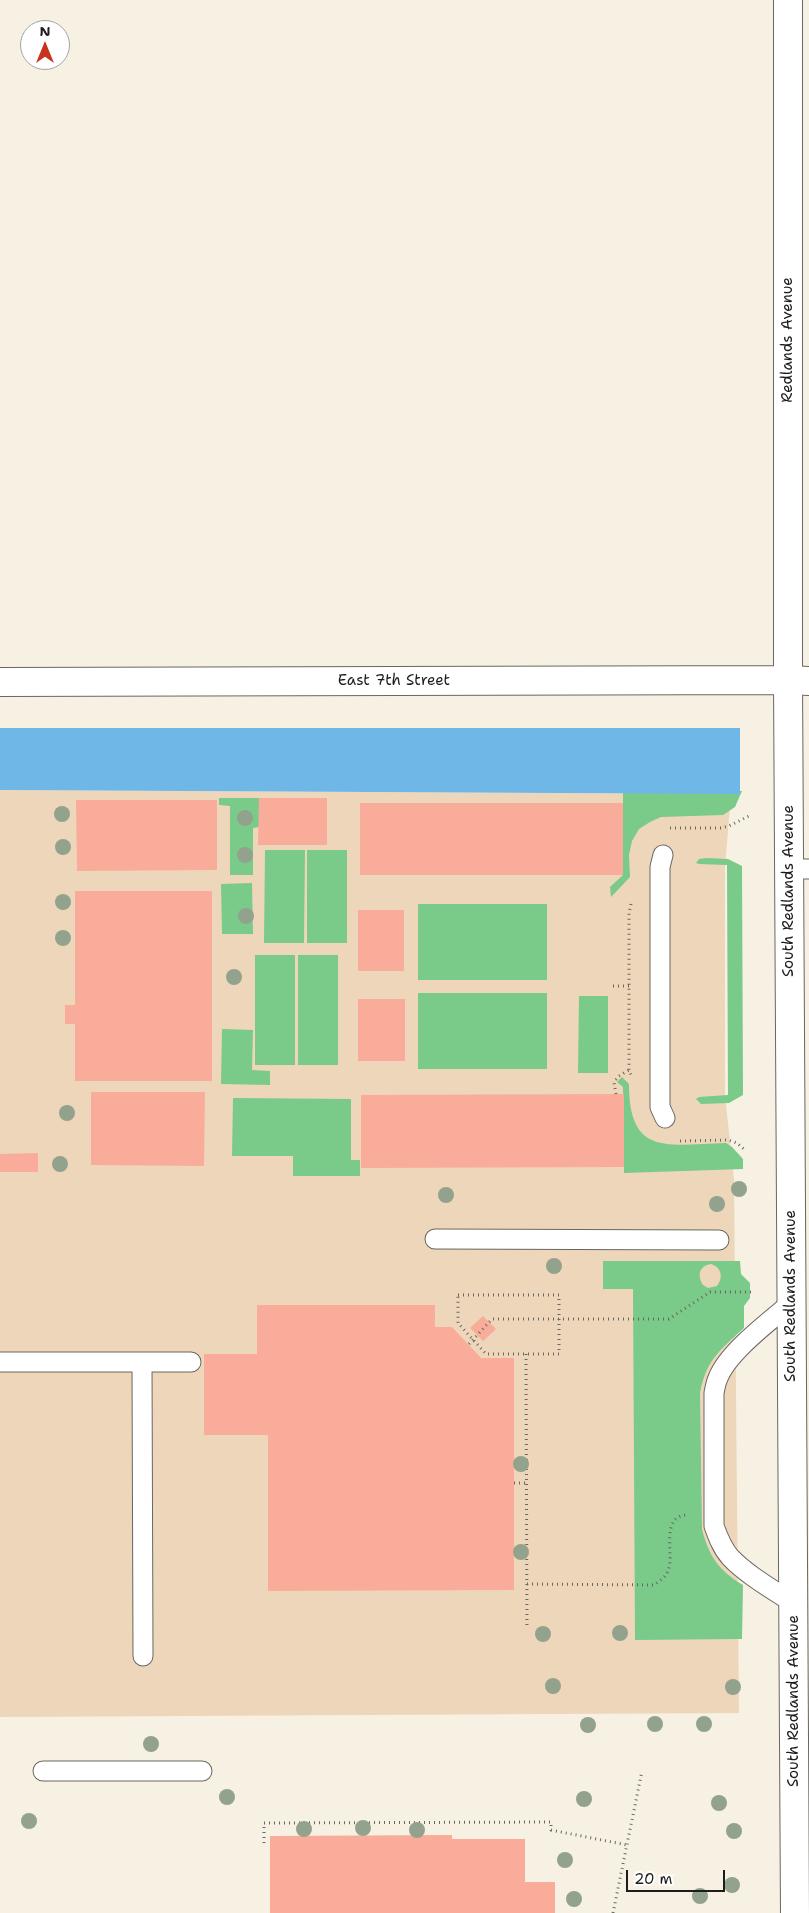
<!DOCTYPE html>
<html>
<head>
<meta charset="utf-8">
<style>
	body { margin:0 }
	#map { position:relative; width:809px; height:1913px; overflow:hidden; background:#f6f1e2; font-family:"Shantell Sans",sans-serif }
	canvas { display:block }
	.north { position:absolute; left:20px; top:20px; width:50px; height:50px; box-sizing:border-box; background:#fff; border:1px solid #a4a4a4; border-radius:50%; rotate:0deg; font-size:14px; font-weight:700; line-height:20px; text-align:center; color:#1c1c1c }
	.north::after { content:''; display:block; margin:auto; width:18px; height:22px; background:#c8321e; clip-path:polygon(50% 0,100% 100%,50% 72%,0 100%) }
	.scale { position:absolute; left:626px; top:1870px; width:99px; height:22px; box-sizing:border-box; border:2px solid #1c1c1c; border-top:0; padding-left:6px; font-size:15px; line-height:18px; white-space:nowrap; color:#1c1c1c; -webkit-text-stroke:4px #fff; paint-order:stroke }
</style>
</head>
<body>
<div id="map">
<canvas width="809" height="1913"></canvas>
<div class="north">N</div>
<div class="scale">20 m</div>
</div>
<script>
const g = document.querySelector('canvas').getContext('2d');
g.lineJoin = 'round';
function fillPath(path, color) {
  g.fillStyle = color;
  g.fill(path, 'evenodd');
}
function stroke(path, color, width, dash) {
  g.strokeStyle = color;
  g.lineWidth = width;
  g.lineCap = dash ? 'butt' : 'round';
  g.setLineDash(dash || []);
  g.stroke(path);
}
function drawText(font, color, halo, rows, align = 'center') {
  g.font = font + ' "Shantell Sans",sans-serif';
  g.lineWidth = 4.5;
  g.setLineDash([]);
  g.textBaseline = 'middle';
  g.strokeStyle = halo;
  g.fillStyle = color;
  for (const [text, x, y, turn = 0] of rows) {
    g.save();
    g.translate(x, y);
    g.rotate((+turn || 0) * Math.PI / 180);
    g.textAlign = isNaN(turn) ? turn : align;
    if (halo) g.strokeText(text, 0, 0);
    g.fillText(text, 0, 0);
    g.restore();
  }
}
fillPath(new Path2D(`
	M0,790l731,4 -6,73v228l9,85 5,533 -739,4z`), '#eed6bb');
fillPath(new Path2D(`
	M742,791l-7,16 -12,8 -62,2 -11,5 -11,7 -7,12 -3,14 1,22 -19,20 -1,-10 13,-12v-82z
	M219,798h40v29l-6,1v47h-23v-69l-11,-1z
	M265,850h40l-1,93h-40z
	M307,850h40v93h-40z
	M706,858l22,1 14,7 1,229 -14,8 -28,1 -5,-5 3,-2 29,-2 -1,-230 -28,-1 -3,-1 3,-4z
	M252,883l1,51h-31l-1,-50z
	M418,904h129v76h-129z
	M255,955h40v110h-40z
	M298,955h40v110h-40z
	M418,993h129v76h-129z
	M579,996h29v77h-30z
	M222,1029l31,1 -1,40 18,1v14l-49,-1z
	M622,1077l7,7c0,74 40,60 97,59l6,4 11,12v10l-119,4 -1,-86 -6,-5z
	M233,1098l118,1v61h9v16h-67v-20h-61z
	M603,1261h137l1,13 9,9v15l-6,8v22c-24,22 -38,32 -44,65l2,136c7,27 16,41 41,56l-1,54 -107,1 -2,-351h-30zM711,1264c10,3 13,13 6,22l-9,2 -5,-3c-6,-10 -4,-19 8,-21z`), '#7aca8a');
fillPath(new Path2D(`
	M0,728h740v66l-740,-4z`), '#6fb7e7');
fillPath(new Path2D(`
	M259,798h68v47h-69z
	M76,800h141v70l-140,1z
	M360,803h263v72h-263z
	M75,891h137v190h-137v-57h-10v-19h10z
	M358,910h46v61h-46z
	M358,999h47v62h-47z
	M91,1092h114l-1,74 -113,-1z
	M624,1094v73l-263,1v-73z
	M38,1153v19h-38v-18z
	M257,1305h178v22h17l29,31h33v232l-246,1v-156h-64v-81h53z
	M483,1316l13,13 -13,12 -13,-13z
	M452,1835v4h73v43h30v31h-285v-77z`), '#f9ac9a');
const service = new Path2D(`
	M663,855l-3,12v240l5,11
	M789,869h20
	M435,1239l284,1
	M791,1303c-21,18 -63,49 -73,75 -2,4 -3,10 -4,15v133c4,11 8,22 16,31 17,18 42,32 63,46
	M0,1362h191
	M142,1362l1,294
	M43,1771h159`);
const minor = new Path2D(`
	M788,680l21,1`);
const tertiary = new Path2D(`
	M788,0v680l7,1233
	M0,682l788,-2`);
stroke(service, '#686761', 21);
stroke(minor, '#686761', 30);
stroke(tertiary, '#686761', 30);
stroke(new Path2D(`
	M670,828h51l8,-2 20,-10
	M631,904l-2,9v157l3,7
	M613,986h16
	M616,1094l-2,-12 5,-6 10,-6
	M680,1141l48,-1 9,3 9,8
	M458,1295h101v59h-73l-28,-31z
	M469,1344l23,-25h177l41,-27h44
	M526,1354l1,275
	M514,1483h13
	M527,1584l127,1c5,-4 11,-7 14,-14 7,-16 -9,-56 20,-56
	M264,1843v-20l287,-1v8l76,15
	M613,1913l29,-142`), '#686761', 3, [1, 4]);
stroke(service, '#fff', 19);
stroke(minor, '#fff', 28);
stroke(tertiary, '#fff', 28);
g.fillStyle = '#93a28d';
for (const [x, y] of [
	[62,814],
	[245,818],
	[63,847],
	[245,855],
	[63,902],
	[246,916],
	[63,938],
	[234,977],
	[67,1113],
	[60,1164],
	[739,1189],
	[446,1195],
	[717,1204],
	[554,1266],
	[521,1464],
	[521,1552],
	[620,1633],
	[543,1634],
	[553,1686],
	[733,1687],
	[655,1724],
	[704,1724],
	[588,1725],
	[151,1744],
	[227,1797],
	[584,1799],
	[719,1803],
	[29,1821],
	[363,1828],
	[304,1829],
	[417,1830],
	[734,1831],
	[565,1860],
	[732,1885],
	[700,1896],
	[574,1899]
]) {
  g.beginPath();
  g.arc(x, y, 8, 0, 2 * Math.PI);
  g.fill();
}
drawText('15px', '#1c1c1c', '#fff', [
	["Redlands Avenue",788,340,-90],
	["East 7th Street",394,681],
	["South Redlands Avenue",789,891,-90],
	["South Redlands Avenue",791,1296,-90],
	["South Redlands Avenue",794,1701,-90]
]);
</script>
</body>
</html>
